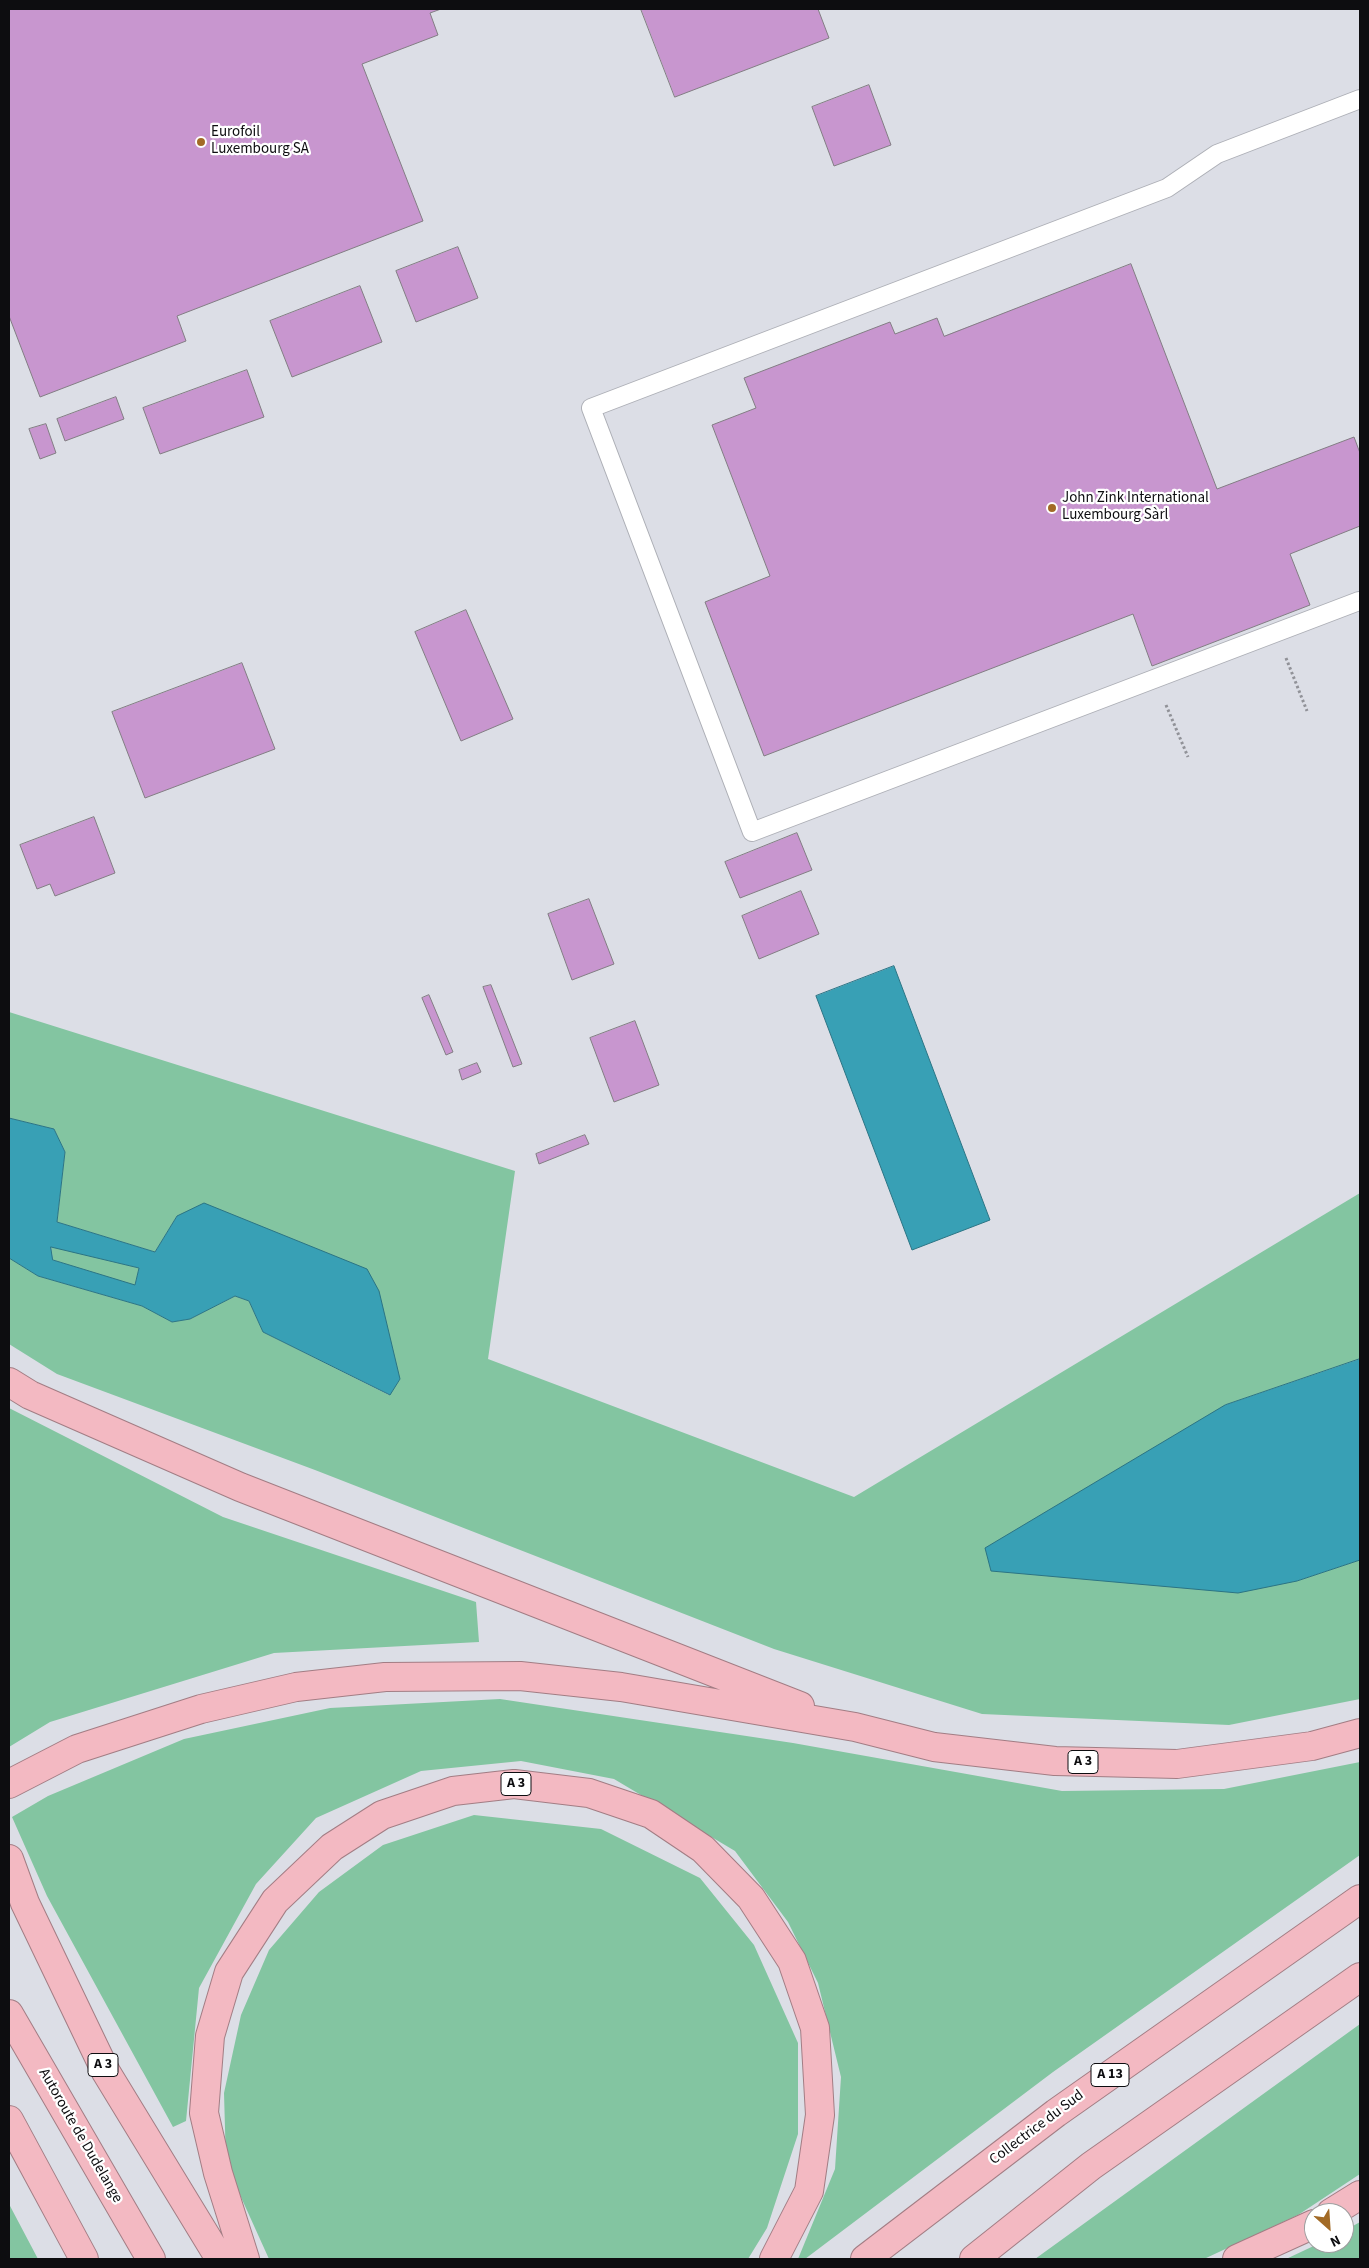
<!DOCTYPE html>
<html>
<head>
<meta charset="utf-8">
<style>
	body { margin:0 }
	#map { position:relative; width:1369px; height:2268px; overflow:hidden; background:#dcdee6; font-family:"Source Sans 3",sans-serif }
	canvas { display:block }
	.frame { position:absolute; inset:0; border:10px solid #0d0d10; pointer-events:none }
	.north { position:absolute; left:1304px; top:2203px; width:50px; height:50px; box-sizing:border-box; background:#fff; border:1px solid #9e9e9f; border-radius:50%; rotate:154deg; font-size:14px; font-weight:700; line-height:20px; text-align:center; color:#0d0d10 }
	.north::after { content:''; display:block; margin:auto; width:18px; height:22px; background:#a26a26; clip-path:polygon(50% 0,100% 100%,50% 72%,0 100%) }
</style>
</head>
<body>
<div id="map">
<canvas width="1369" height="2268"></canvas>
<div class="frame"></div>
<div class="north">N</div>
</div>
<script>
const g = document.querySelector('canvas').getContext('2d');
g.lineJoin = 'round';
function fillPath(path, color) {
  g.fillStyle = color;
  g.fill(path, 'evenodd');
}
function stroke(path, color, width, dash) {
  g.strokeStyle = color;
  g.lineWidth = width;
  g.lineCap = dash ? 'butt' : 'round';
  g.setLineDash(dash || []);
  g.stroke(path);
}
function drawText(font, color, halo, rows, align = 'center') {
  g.font = font + ' "Source Sans 3",sans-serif';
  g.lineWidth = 4.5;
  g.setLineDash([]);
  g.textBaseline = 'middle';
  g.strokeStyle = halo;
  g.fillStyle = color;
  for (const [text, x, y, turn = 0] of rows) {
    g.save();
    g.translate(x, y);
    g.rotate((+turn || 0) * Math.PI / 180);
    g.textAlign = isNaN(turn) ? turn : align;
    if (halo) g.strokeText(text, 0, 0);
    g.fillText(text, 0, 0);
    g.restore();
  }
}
fillPath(new Path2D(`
	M9,1012l506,159 -27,188 366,138 506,-304v166l-135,46 72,176 63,-21v139l-131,26 -247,-11 -208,-65 -459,-179 -258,-96 -48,-30v-86l29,18 104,30 30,16 18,-3 45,-23 14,5 14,31 126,63 11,-16 -223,-163 -22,36 -98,-30 8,-70 -11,-23 -45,-11z
	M51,1246l88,22 -4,18 -82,-26z
	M9,1408l214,109 253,85 3,40 -205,11 -224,69 -41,25z
	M500,1699l293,44 269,48 162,-2 136,-27v93l-307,217 -248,187h-7l37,-90 6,-92 -23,-94 -30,-61 -53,-71 -121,-72 -93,-18 -100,10 -105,47 -60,66 -57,104 -13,133 -13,6 -126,-231 -35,-79 36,-21 136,-57 146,-31z
	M474,1815l127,14 99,49 54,67 44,98v91l-31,94 -19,31h-479l-43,-95 -2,-71 17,-78 28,-65 50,-58 64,-47z
	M1360,2024v150l-62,41 -94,44h-169z
	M9,2204l29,55h-29z
	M1360,2222v37h-74l34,-16h24v-12z`), '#83c5a1');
const water = new Path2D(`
	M894,966l96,254 -78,30 -96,-254z
	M9,1118l45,11 11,23 -8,70 98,30 22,-36 27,-13 163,66 12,22 21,88 -10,16 -127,-63 -14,-31 -14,-5 -45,23 -18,3 -30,-16 -104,-30 -29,-18zM51,1247l88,21 -4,17 -82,-25z
	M1360,1359v201l-63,21 -59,12 -247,-22 -6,-23 240,-143z`);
fillPath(water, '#38a0b5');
stroke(water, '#2b7484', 1);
const building = new Path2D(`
	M9,9h432l-11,4 8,22 -76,29 61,157 -246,95 9,25 -146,56 -31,-81z
	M641,9h177l11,29 -154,59z
	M869,85l22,60 -57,21 -22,-59z
	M458,247l20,51 -62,24 -20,-51z
	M1131,264l86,225 137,-52 6,16v73l-70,28 20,51 -158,61 -19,-52 -369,142 -59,-154 65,-26 -58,-151 44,-17 -12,-30 146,-56 5,12 42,-16 7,18z
	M360,286l22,56 -90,35 -22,-56z
	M247,370l17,47 -104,37 -17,-46z
	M116,397l8,22 -59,22 -8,-22z
	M46,424l10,29 -16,6 -11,-30z
	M466,610l47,109 -52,22 -46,-109z
	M242,663l33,86 -130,49 -33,-86z
	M94,817l21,56 -60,23 -5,-12 -13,5 -17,-44z
	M797,833l15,37 -72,28 -15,-36z
	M801,891l18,43 -60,25 -17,-43z
	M589,899l25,65 -42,16 -24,-66z
	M491,985l31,79 -9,3 -30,-80z
	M429,995l24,57 -7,3 -24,-57z
	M635,1021l24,64 -45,17 -24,-64z
	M477,1063l4,9 -19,8 -3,-10z
	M585,1135l4,9 -50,20 -3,-10z`);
fillPath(building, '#c896cf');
stroke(building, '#827d83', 1);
const lane = new Path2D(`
	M1359,601l-607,231 -161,-424 576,-220 50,-34 143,-55`);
const highway = new Path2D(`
	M9,1382l21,13 210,92 560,219
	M9,1784l68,-35 124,-40 95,-22 89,-10 135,-1 101,11 234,40 79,20 121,14 122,3 135,-18 48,-13
	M9,1859l16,44 81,169 114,187
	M9,2014l142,245
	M9,2120l75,139
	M1331,2213l29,-18
	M245,2259l-27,-86 -14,-60 6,-77 19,-64 46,-71 57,-54 50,-32 71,-24 61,-7 75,9 62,21 52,35 48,49 41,63 23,67 5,87 -11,76 -35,68
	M865,2259l191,-146 304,-214
	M974,2259l117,-93 269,-189
	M1237,2259l77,-35`);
stroke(lane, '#adafb6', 20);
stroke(highway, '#a27d84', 30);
stroke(new Path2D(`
	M1286,658l21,53
	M1166,705l22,52`), '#919298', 3, [2.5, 2.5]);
stroke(lane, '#fff', 18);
stroke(highway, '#f3b9c2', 28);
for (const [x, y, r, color] of [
	[201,142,5,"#a26a26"],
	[1052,508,5,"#a26a26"]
]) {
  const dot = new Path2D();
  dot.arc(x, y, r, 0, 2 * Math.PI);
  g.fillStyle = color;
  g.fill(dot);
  stroke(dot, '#fff', 2);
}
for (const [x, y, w] of [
	[1083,1762,30],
	[516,1784,30],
	[103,2065,30],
	[1110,2075,38]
]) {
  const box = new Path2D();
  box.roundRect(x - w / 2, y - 11.5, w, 23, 4);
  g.fillStyle = '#fff';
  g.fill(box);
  stroke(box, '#0d0d10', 1);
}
drawText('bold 14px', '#0d0d10', null, [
	["A 3",1083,1762],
	["A 3",516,1784],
	["A 3",103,2065],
	["A 13",1110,2075]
]);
drawText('15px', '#0d0d10', '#fff', [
	["Eurofoil",211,133],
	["Luxembourg SA",211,150],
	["John Zink International",1062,499],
	["Luxembourg Sàrl",1062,516]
], 'left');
drawText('15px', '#0d0d10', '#fff', [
	["Collectrice du Sud",1037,2128,-37],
	["Autoroute de Dudelange",80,2136,60]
]);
</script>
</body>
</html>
